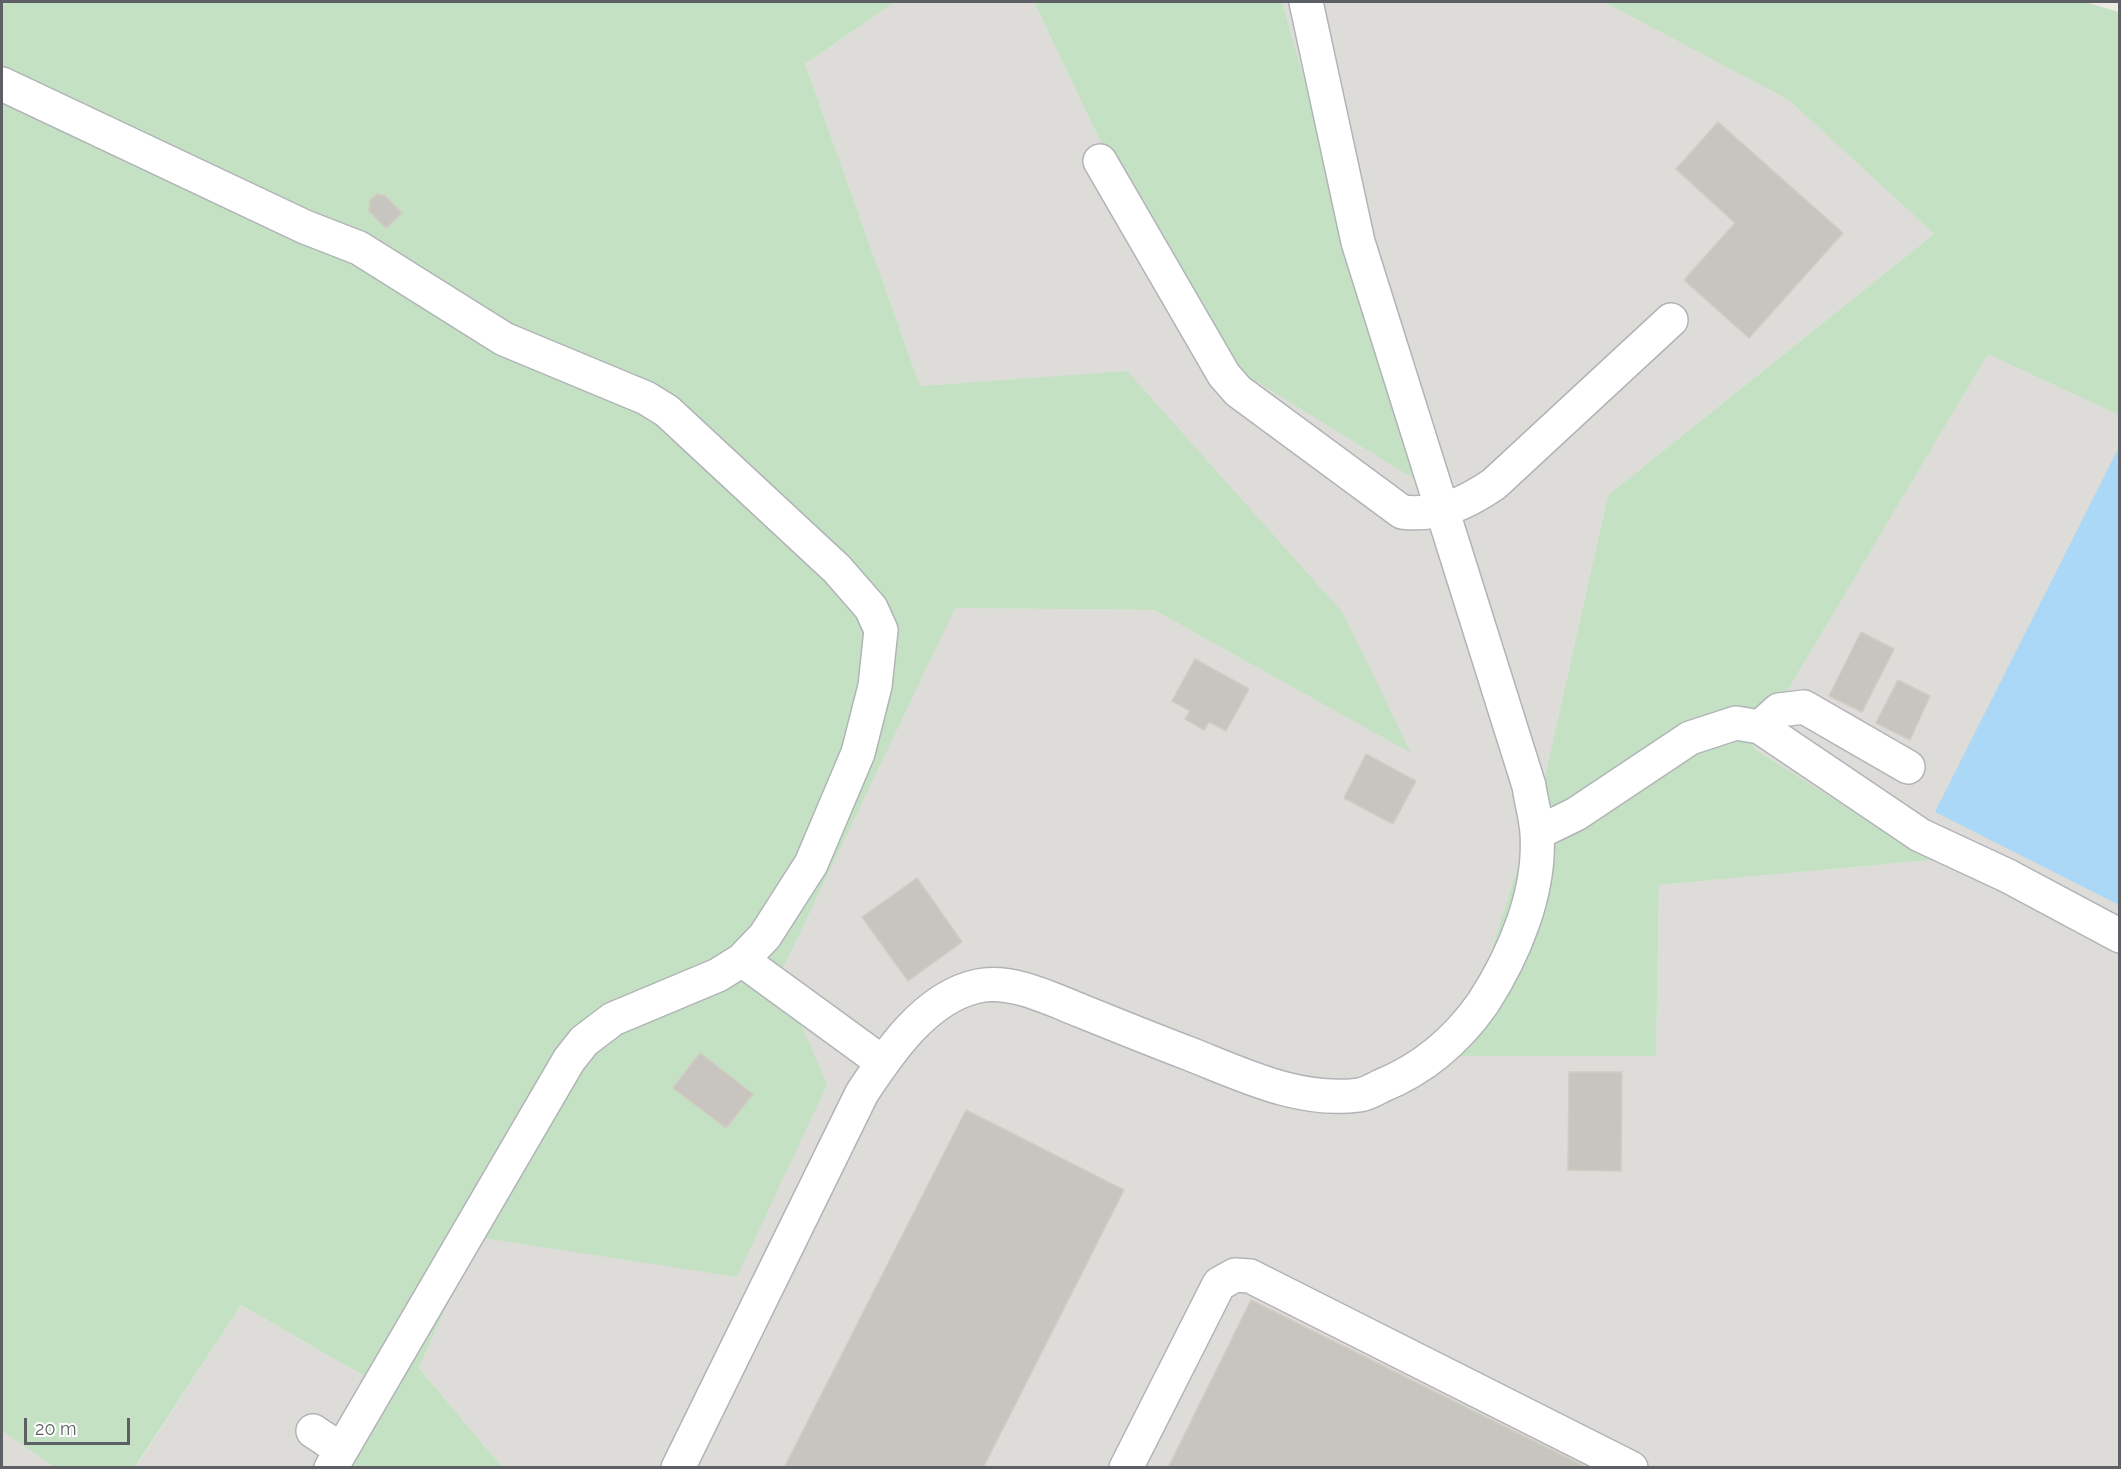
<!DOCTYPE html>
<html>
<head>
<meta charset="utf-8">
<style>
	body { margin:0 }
	#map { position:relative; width:2121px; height:1469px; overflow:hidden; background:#edeae4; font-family:Raleway,sans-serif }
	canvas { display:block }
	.frame { position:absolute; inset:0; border:3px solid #5c5f63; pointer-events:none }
	.scale { position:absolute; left:24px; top:1418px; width:106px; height:27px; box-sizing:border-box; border:3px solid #5c5f63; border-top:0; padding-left:8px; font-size:18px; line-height:21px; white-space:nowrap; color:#5c5f63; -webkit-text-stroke:4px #fff; paint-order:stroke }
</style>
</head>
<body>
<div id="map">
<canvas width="2121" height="1469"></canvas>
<div class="frame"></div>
<div class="scale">20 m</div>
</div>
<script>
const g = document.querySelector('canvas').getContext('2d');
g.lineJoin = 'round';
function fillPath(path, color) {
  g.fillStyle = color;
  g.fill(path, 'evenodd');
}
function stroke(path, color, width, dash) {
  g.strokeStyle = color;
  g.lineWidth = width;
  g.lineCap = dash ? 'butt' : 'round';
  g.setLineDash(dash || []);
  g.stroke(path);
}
fillPath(new Path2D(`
	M895,2h139l163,343 221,136 -136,-479h322l186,98 144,134 -326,261 -66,296 -84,264h198l3,-170 270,-25 -176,-112 235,-395 131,62v1052h-1617l-83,-99 58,-131 303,-262 174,-367 200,2 256,142 -283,-380 -207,14 -115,-322z
	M241,1305l123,71 -53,91 -176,1z
	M2,1431l52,36h-52z`), '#dedcd8');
fillPath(new Path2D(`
	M2,2h893l-90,62 115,322 207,-15 216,242 68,140 -257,-143 -199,-2 -175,367 47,110 -90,192 -260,-40 -58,131 83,99h-191l53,-91 -123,-71 -106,162h-81l-52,-36z
	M1034,2h248l137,480 -222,-137z
	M1604,2h481l34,10v403l-131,-61 -235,394 177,112 -271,25 -3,171h-198l84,-266 66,-295 326,-261 -145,-134z`), '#c4e2c3');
fillPath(new Path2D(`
	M2119,447l1,458h-1l-184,-93z`), '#abd8f6');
const building = new Path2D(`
	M1718,122l125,111 -94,105 -65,-58 51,-57 -59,-54z
	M377,194l8,2 17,17 -16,15 -17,-17 1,-11z
	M1861,632l33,17 -32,63 -33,-16z
	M1195,659l54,30 -23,42 -17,-9 -5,8 -19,-11 5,-8 -18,-10z
	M1898,680l32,16 -20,44 -34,-17z
	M1366,754l50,27 -23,43 -49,-26z
	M917,878l45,64 -54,39 -46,-64z
	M700,1053l53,41 -27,34 -53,-40z
	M1569,1072h53l-1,99 -53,-1z
	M966,1110l158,80 -141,278h-199z
	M1251,1300l337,168h-420z`);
fillPath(building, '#c8c5c0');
stroke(building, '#d1ccc3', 1.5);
const minor = new Path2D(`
	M2,84l303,143 54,21 145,91 142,59 21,13 170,158 34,39 10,22 -6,56 -17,67 -47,111 -46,72 -23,24 -24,15 -105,44 -29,22 -15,19 -238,408
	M1100,161l124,214 14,16 164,121c36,4 63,-8 92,-28l177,-164
	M1760,727l19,-17 25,-3 104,60
	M1537,833l39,-19 114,-76 46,-15 24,4 160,108 88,41 112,60
	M742,960l140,102
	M313,1431l27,18
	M678,1468l184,-375c27,-41 64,-96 116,-107 33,-7 71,12 101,24 37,15 74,30 111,44 53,21 110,49 169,41 8,-1 16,-6 22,-9 42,-17 76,-46 102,-83 31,-48 58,-111 54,-170 -1,-16 -6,-32 -8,-47l-171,-544 -52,-240
	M1126,1468l93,-184 16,-9 15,1 381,192`);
stroke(minor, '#b1b4b7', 36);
stroke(minor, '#fff', 33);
</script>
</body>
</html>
